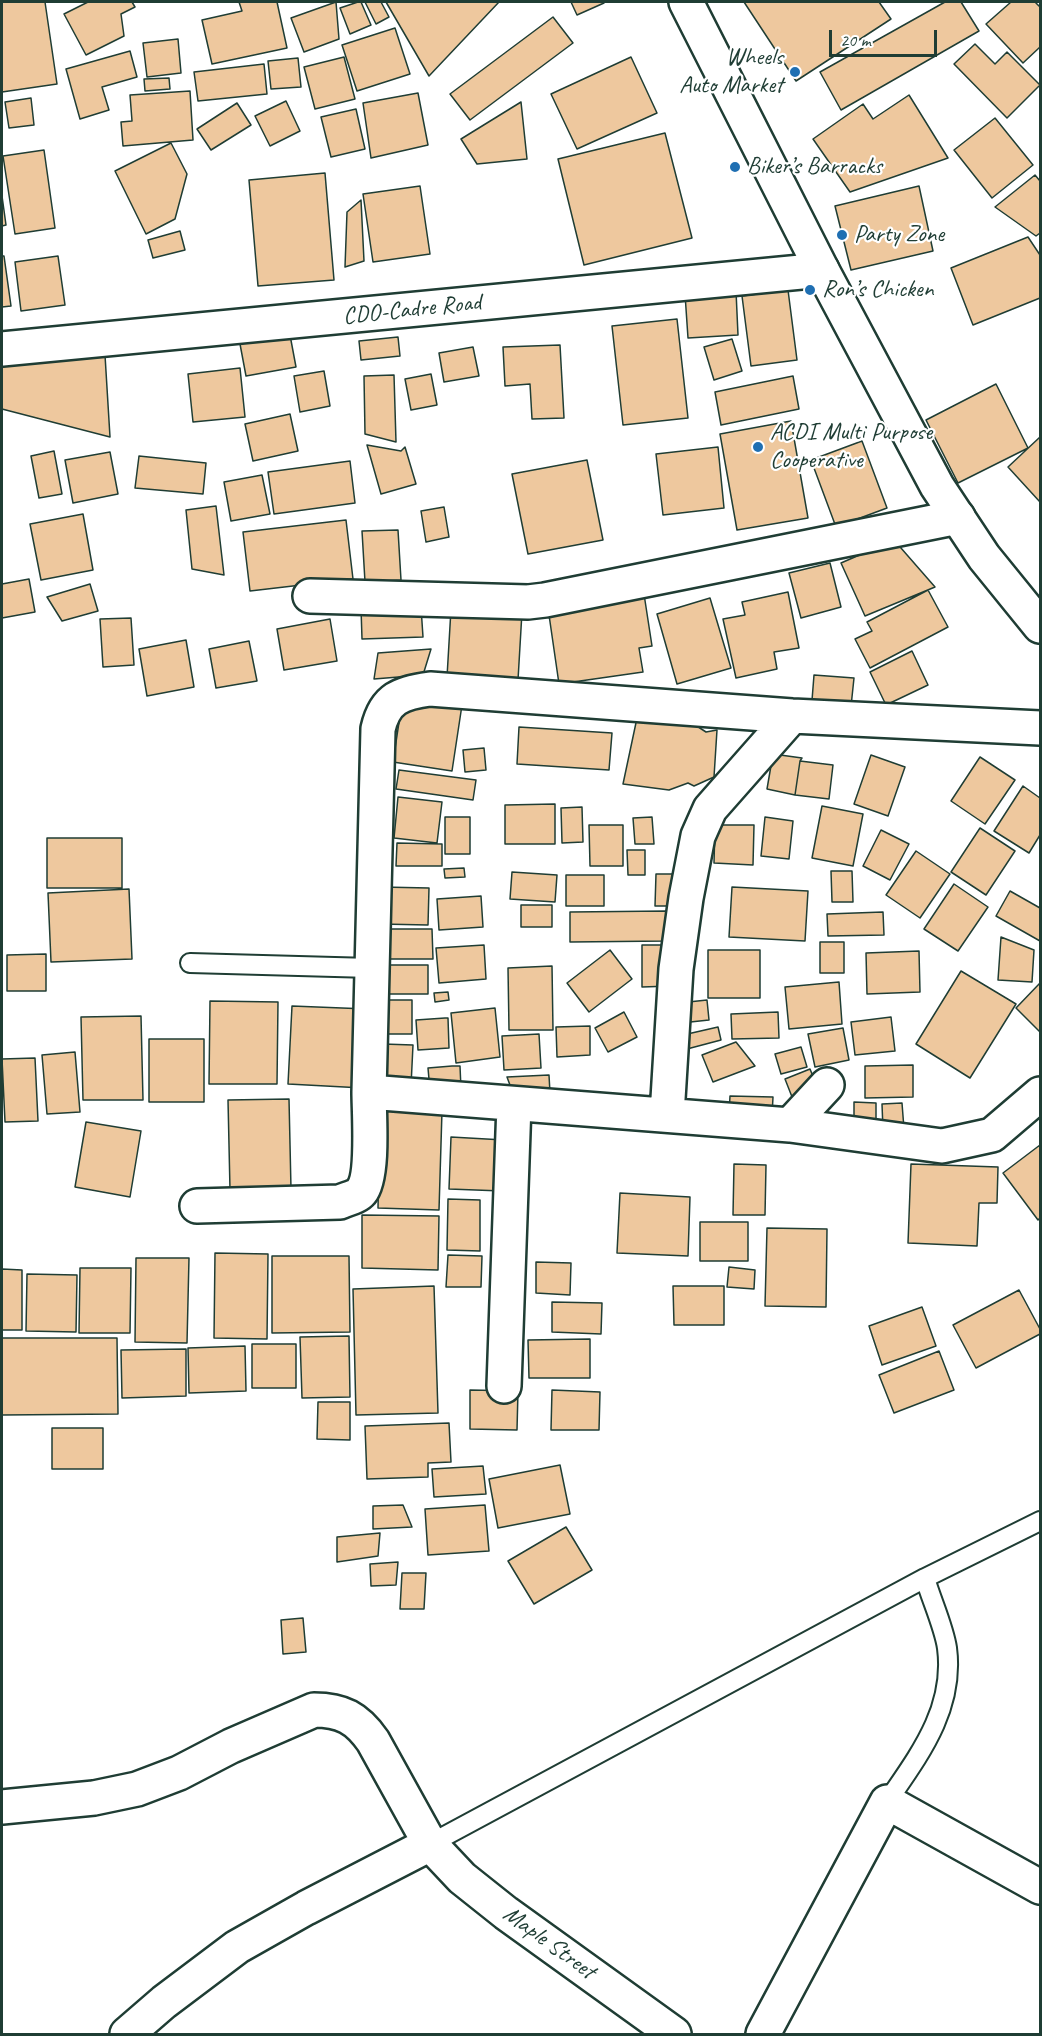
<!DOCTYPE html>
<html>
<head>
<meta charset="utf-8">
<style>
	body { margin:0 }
	#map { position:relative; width:1042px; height:2036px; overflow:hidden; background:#fff; font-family:Caveat,sans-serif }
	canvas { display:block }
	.frame { position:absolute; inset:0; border:3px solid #1f3d34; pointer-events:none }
	.scale { position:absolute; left:829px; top:30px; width:108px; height:27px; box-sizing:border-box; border:3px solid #1f3d34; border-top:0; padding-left:8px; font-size:18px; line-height:21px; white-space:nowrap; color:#1f3d34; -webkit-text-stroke:4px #fff; paint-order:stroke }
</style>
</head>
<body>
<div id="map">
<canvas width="1042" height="2036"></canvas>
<div class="frame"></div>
<div class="scale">20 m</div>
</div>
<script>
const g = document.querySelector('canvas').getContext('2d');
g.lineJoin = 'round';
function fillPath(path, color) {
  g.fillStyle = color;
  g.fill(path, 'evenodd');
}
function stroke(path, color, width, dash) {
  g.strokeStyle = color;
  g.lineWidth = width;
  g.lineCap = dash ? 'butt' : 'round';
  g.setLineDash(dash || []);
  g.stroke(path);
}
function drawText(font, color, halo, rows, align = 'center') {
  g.font = font + ' Caveat,sans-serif';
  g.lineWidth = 4.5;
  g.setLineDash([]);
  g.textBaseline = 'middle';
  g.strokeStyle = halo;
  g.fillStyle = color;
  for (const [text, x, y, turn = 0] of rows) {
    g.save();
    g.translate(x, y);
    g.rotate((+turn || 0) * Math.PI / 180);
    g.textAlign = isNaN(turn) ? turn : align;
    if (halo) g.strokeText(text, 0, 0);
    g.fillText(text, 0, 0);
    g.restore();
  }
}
const building = new Path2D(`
	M2,2h43l12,82 -55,8z
	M88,2h44l3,5 -14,7 3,22 -38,19 -22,-41z
	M239,2h38l10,46 -75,16 -10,-44 40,-9z
	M336,2l3,37 -35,13 -13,-34z
	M358,2h3l10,23 -21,9 -10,-26z
	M365,2h16l8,15 -13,7z
	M386,2h113l-70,74z
	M571,2h32l1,1 -27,12z
	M744,2h135l12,17 -95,62z
	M945,2h16l18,29 -138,79 -21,-38z
	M1011,2h24l5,5v40l-17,16 -37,-39z
	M553,17l20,26 -103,77 -20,-26z
	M395,28l15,46 -53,17 -15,-46z
	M178,39l3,34 -34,4 -4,-34z
	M975,44l20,20 12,-12 33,33 -33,33 -53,-54z
	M130,51l7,26 -35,10 7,23 -29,9 -14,-50z
	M344,57l11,42 -40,10 -11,-42z
	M631,57l26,56 -80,36 -26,-55z
	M298,58l3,29 -30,2 -3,-28z
	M264,64l3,30 -69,7 -4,-29z
	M169,78l1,11 -25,2 -1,-12z
	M190,91l3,49 -70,6 -2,-24 11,-1 -2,-26z
	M418,93l10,52 -57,13 -8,-55z
	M909,95l39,63 -98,34 -37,-53 50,-35 10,15z
	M31,98l3,27 -25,3 -4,-26z
	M286,101l14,30 -30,15 -15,-30z
	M521,102l6,57 -50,5 -16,-25z
	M237,103l14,22 -40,25 -14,-21z
	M356,109l9,40 -34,8 -10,-40z
	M995,118l38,47 -41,33 -38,-48z
	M665,133l27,105 -108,27 -26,-106z
	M171,143l16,31 -12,45 -29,15 -31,-63z
	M44,150l11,78 -40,6 -12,-78z
	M325,173l9,107 -76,6 -9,-106z
	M1035,175l5,6v52l-4,3 -41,-29z
	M420,186l10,68 -57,8 -10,-68z
	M919,186l14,65 -82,19 -16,-64z
	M2,196l4,29 -4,1z
	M361,200l3,61 -19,6 2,-55z
	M180,231l5,19 -32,8 -5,-18z
	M1028,237l12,18v43l-67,27 -22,-57z
	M2,256h2l7,50 -9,1z
	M58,256l7,49 -44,6 -6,-49z
	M788,290l9,70 -46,6 -9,-70z
	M736,291l2,44 -50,3 -3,-44z
	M677,319l11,99 -65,7 -11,-99z
	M290,335l6,32 -50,9 -6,-32z
	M398,337l2,19 -39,4 -2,-19z
	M732,339l10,32 -28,9 -10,-33z
	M560,345l4,73 -32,1 -2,-35 -25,2 -2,-39z
	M473,347l6,29 -35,6 -5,-29z
	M105,355l5,82 -108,-28v-48z
	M240,368l5,49 -52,5 -5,-48z
	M324,371l6,35 -30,6 -6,-36z
	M431,374l6,31 -26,5 -6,-31z
	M394,375l2,67 -31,-8 -1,-58z
	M793,376l6,33 -78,16 -6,-33z
	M996,384l32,64 -70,35 -32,-63z
	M290,414l8,37 -45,10 -8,-37z
	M791,421l17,97 -71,12 -17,-96z
	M1040,437v65l-32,-35z
	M862,441l25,67 -51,19 -25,-67z
	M367,445l34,6 4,-4 11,37 -35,10z
	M718,447l6,61 -61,7 -7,-61z
	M54,451l8,43 -23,4 -8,-42z
	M110,452l8,42 -45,9 -8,-43z
	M139,456l67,7 -3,31 -68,-6z
	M587,460l16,80 -75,14 -16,-80z
	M350,461l5,42 -81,11 -6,-42z
	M262,475l8,39 -39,7 -7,-39z
	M216,506l8,69 -32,-6 -6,-59z
	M444,507l5,30 -23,5 -5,-31z
	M83,514l10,56 -52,10 -11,-56z
	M346,520l7,59 -103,12 -7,-59z
	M398,530l3,50 -36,2 -3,-51z
	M894,540l41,47 -70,29 -24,-53z
	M830,563l11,44 -40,11 -12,-45z
	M29,579l6,33 -33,6v-34z
	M90,584l8,27 -36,10 -15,-24z
	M928,590l20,37 -78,41 -15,-29 17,-8 -5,-9z
	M788,592l11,56 -25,4 3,17 -41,9 -13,-59 22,-4 -3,-13z
	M644,594l8,52 -13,2 4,24 -84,12 -11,-76z
	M710,598l21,70 -54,16 -20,-70z
	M421,607l2,30 -61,2 -1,-31z
	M451,609l71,3 -4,68 -71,-3z
	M131,618l3,47 -31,2 -3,-48z
	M330,619l7,42 -53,9 -7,-41z
	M186,640l8,47 -47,9 -8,-47z
	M249,641l8,40 -41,7 -7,-39z
	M431,649l-8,26 -49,4 4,-26z
	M912,651l16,34 -42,20 -16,-33z
	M814,675l40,3 -4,38 -39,-3z
	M403,696l59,9 -10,66 -59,-9z
	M637,718l49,1 20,13 11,-2 -3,47 -20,9 -6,-3 -19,7 -46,-6z
	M519,727l93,6 -3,37 -92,-6z
	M484,748l2,22 -21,2 -2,-22z
	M773,754l29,4 -2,3 -5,34 -28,-6z
	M871,755l34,12 -17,49 -34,-12z
	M980,757l35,23 -30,44 -34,-23z
	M800,761l33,4 -4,34 -34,-4z
	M399,770l77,10 -3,20 -77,-11z
	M1023,786l17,12v37l-11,18 -35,-22z
	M398,797l44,5 -5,41 -43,-5z
	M555,804v40h-50v-39z
	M822,806l41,8 -10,52 -41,-8z
	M582,807l1,35 -21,1 -1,-35z
	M445,817h25v37h-25z
	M652,817l2,27h-19l-2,-26z
	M765,817l28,4 -4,38 -28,-3z
	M589,825h34v41h-33z
	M715,825h39l-1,40 -39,-2z
	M980,828l35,23 -29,44 -35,-23z
	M881,830l28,14 -19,36 -27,-14z
	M47,838h75v50h-75z
	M397,843l45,1v22h-46z
	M627,850h18v25h-17z
	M916,851l34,23 -30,44 -34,-23z
	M464,868l1,9 -20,1 -1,-9z
	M831,871h21l1,31h-21z
	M512,872l45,3 -2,27 -45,-3z
	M656,874h23l-1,32h-23z
	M566,875h38v31h-38z
	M954,884l34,23 -30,44 -34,-22z
	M381,887l48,1 -1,37 -48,-1z
	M732,887l76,4 -3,50 -76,-4z
	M129,889l3,70 -81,3 -3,-69z
	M1010,891l30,17v33l-44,-25z
	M481,896l2,31 -44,3 -2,-31z
	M521,905h31v22h-31z
	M667,911v30l-97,1v-30z
	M883,912l1,23 -56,1 -1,-22z
	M381,929h51l1,30h-52z
	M1001,937l33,13 -2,32 -34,-2z
	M820,942h24v31h-24z
	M484,945l2,34 -47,4 -3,-35z
	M642,945h28l1,41 -29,1z
	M610,950l22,29 -43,33 -22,-29z
	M708,950h52v48h-52z
	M919,951l1,41 -53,2 -1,-41z
	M46,954v37h-39v-36z
	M378,965h50v29h-50z
	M552,966l1,64h-44l-1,-62z
	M961,971l55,33 -46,74 -54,-34z
	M839,982l3,42 -53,5 -4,-42z
	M1040,983v49l-24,-24z
	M448,992l1,8 -14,2 -1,-9z
	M378,1000h34v34h-34z
	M707,1000l2,20 -28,3 -2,-20z
	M210,1001l68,1 -1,82h-68z
	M292,1006l75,3 -4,79 -75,-4z
	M495,1008l5,49 -44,6 -5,-50z
	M624,1012l13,25 -29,15 -13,-24z
	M778,1012l1,26 -47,1 -1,-25z
	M141,1016l2,84h-60l-2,-83z
	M891,1017l4,34 -40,4 -4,-33z
	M445,1018h3l1,30 -31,2 -2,-30z
	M590,1026v29l-33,2 -1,-30z
	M718,1027l3,13 -34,9 -4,-14z
	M843,1028l6,32 -34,7 -7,-33z
	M539,1034l2,34 -37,2 -2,-34z
	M149,1039h55v63h-55z
	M736,1042l19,24 -42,16 -11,-27z
	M383,1044l30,1 -2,41 -30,-1z
	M801,1047l6,20 -26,7 -6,-20z
	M75,1052l5,60 -33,2 -5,-59z
	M35,1058l3,63 -33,1 -3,-63z
	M913,1065v32l-48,1v-32z
	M452,1066h8l1,23 -31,2 -2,-23z
	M810,1069l9,22 -25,11 -9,-23z
	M549,1075l1,18 -36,3 -7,-19z
	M730,1096l43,1 -1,19 -43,-2z
	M289,1099l2,90 -61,1 -2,-90z
	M854,1102l22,1v21h-22z
	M902,1103l2,26 -21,1 -1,-26z
	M380,1109l62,2 -3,99 -61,-2z
	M86,1122l55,9 -11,66 -55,-10z
	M451,1137l53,3 -2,51 -53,-2z
	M1040,1145v73l-2,2 -35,-47z
	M734,1164l32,1 -1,50h-32z
	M911,1164l87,3 -1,36h-18l-2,43 -69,-3z
	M620,1193l70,4 -2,59 -71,-3z
	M448,1199l32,1v51l-33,-1z
	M362,1215l77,1 -1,54 -76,-2z
	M700,1222h48v39h-48z
	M767,1228l60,1 -1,78 -61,-1z
	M215,1253l53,1 -1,85 -53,-1z
	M448,1255l34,1 -1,31h-35z
	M272,1256h77l1,76 -78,1z
	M136,1258h53l-2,85 -52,-1z
	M536,1262l35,1 -1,32 -34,-2z
	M729,1267l26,3 -1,19 -27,-2z
	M80,1268h51l-1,65h-51z
	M2,1269l20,1v60h-20z
	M27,1274l50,1 -1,57 -50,-1z
	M434,1286l4,127 -82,2 -3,-126z
	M673,1286h51v39h-50z
	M1019,1290l21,39v5l-64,34 -23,-43z
	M552,1302l50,1 -1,31 -49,-2z
	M922,1307l14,39 -54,19 -13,-39z
	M349,1336l1,61 -48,1 -2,-61z
	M2,1338h115l1,76 -116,1z
	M590,1339v39h-61l-1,-38z
	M252,1344h44v44h-44z
	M245,1346l1,45 -57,2 -1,-45z
	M186,1349v47l-64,2 -1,-48z
	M939,1351l15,39 -60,23 -15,-38z
	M470,1390l48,1 -1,39 -47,-1z
	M552,1390l48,2 -1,38h-48z
	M318,1402h32v38l-33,-1z
	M449,1423l2,39 -23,1v14l-61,2 -2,-53z
	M52,1428h51v41h-51z
	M560,1465l10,49 -72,14 -9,-49z
	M483,1466l3,28 -52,3 -2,-28z
	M403,1505l9,22 -39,2v-23z
	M485,1505l4,46 -61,4 -3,-46z
	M566,1527l26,43 -58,34 -26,-43z
	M380,1533l-2,23 -41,6v-25z
	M398,1562l-2,23 -25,1 -1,-22z
	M402,1573h24l-2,36h-24z
	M303,1618l3,34 -23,2 -2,-34z`);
fillPath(building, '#eec89e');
stroke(building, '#1f3d34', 1.5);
const lane = new Path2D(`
	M190,963l181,5
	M887,1802c32,-47 68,-93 60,-154 -3,-21 -16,-49 -22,-70
	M430,1844l495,-266 115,-57`);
const street = new Path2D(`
	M2,349l820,-79
	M310,596l218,6 17,-2 413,-83
	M1040,728l-248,-12 -362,-27c-29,4 -45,9 -52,40l-9,363 421,33 152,21 50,-11 48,-41
	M667,1115l9,-146 10,-71 12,-62 12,-27 82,-93
	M790,1125l37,-40
	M197,1206l143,-4c6,-3 17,-5 21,-10 13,-15 8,-79 8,-100
	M504,1386l10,-282
	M2,1807l92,-9 43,-9 42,-16 52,-27 83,-36c28,0 43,8 59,31l57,103 32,34 44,35 168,121
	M127,2034l37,-32 73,-55 69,-39 124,-64
	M763,2034l124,-232 153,85`);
const primary = new Path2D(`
	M686,2l136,268 115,216 47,71 56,69`);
stroke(lane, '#1f3d34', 22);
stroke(street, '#1f3d34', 38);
stroke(primary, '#1f3d34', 38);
stroke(lane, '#fff', 18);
stroke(street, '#fff', 33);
stroke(primary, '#fff', 33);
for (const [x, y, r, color] of [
	[795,72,6,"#1f6fb2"],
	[735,167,6,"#1f6fb2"],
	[842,235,6,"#1f6fb2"],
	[810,290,6,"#1f6fb2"],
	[758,447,6,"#1f6fb2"]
]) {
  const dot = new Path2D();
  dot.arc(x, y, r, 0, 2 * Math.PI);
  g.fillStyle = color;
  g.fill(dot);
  stroke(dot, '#fff', 2);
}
drawText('24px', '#1f3d34', '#fff', [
	["Wheels",783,58,"right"],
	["Auto Market",783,86,"right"],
	["Biker’s Barracks",747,167],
	["Party Zone",854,235],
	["Ron’s Chicken",822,290],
	["ACDI Multi Purpose",770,433],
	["Cooperative",770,461]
], 'left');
drawText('24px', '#1f3d34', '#fff', [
	["CDO-Cadre Road",412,310,-6],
	["Maple Street",549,1943,36]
]);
</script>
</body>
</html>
